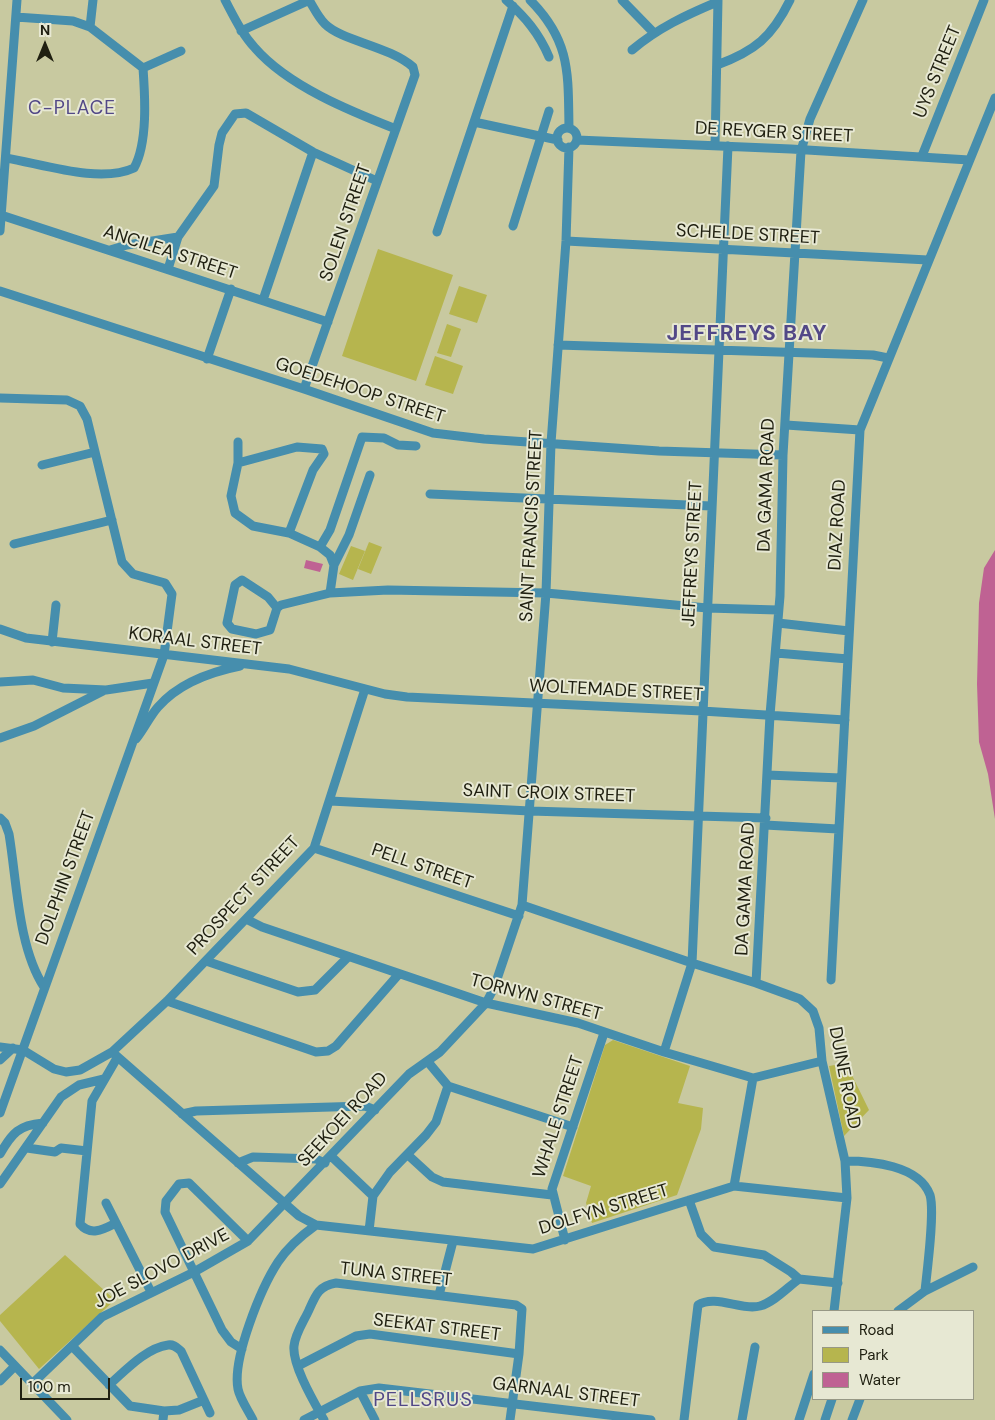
<!DOCTYPE html>
<html>
<head>
<meta charset="utf-8">
<style>
	body { margin:0 }
	#map { position:relative; width:995px; height:1420px; overflow:hidden; background:#c8c9a0; font-family:"DM Sans",sans-serif }
	canvas { display:block }
	.legend { position:absolute; left:812px; top:1310px; width:162px; height:90px; box-sizing:border-box; background:#e7e8d3; border:1px solid #979885; margin:0; padding:6px 9px; list-style:none; font-size:15px; color:#202011 }
	.legend li { display:flex; align-items:center; gap:10px; height:25px }
	.legend b { width:25px; border:1px solid #979885 }
	.north { position:absolute; left:20px; top:20px; width:50px; height:50px; -webkit-text-stroke:4px #e7e8d3; paint-order:stroke; rotate:0deg; font-size:14px; font-weight:700; line-height:20px; text-align:center; color:#202011 }
	.north::after { content:''; display:block; margin:auto; width:18px; height:22px; background:#202011; clip-path:polygon(50% 0,100% 100%,50% 72%,0 100%) }
	.scale { position:absolute; left:20px; top:1378px; width:90px; height:22px; box-sizing:border-box; border:2px solid #202011; border-top:0; padding-left:6px; font-size:15px; line-height:18px; white-space:nowrap; color:#202011; -webkit-text-stroke:4px #e7e8d3; paint-order:stroke }
</style>
</head>
<body>
<div id="map">
<canvas width="995" height="1420"></canvas>
<ul class="legend">
<li><b style="height:6px;background:#468ead"></b>Road</li>
<li><b style="height:14px;background:#b6b54e"></b>Park</li>
<li><b style="height:14px;background:#bf6293"></b>Water</li>
</ul>
<div class="north">N</div>
<div class="scale">100 m</div>
</div>
<script>
const g = document.querySelector('canvas').getContext('2d');
g.lineJoin = 'round';
function fillPath(path, color) {
  g.fillStyle = color;
  g.fill(path, 'evenodd');
}
function stroke(path, color, width, dash) {
  g.strokeStyle = color;
  g.lineWidth = width;
  g.lineCap = dash ? 'butt' : 'round';
  g.setLineDash(dash || []);
  g.stroke(path);
}
function drawText(font, color, halo, rows, align = 'center') {
  g.font = font + ' "DM Sans",sans-serif';
  g.lineWidth = 4;
  g.setLineDash([]);
  g.textBaseline = 'middle';
  g.strokeStyle = halo;
  g.fillStyle = color;
  for (const [text, x, y, turn = 0] of rows) {
    g.save();
    g.translate(x, y);
    g.rotate((+turn || 0) * Math.PI / 180);
    g.textAlign = isNaN(turn) ? turn : align;
    if (halo) g.strokeText(text, 0, 0);
    g.fillText(text, 0, 0);
    g.restore();
  }
}
fillPath(new Path2D(`
	M378,249l75,26 -37,106 -74,-25z
	M459,286l28,9 -10,28 -28,-9z
	M447,324l14,5 -10,28 -14,-4z
	M435,356l28,10 -10,28 -28,-9z
	M369,542l13,5 -11,27 -13,-5z
	M351,546l14,5 -12,29 -14,-6z
	M613,1040l77,26 -12,37 25,5 -2,21 -24,66 -85,28 -6,-20 5,-17 -28,-10 42,-131z
	M846,1063l23,47 -25,26 -15,-70z
	M65,1255l50,45 -76,69 -39,-48v-6z`), '#b6b54e');
fillPath(new Path2D(`
	M995,550v269l-7,-45 -9,-32 -2,-58 2,-81 5,-35z
	M306,560l17,4 -3,8 -16,-4z`), '#bf6293');
stroke(new Path2D(`
	M225,0c9,17 17,34 30,48 33,38 95,63 141,81
	M506,0c19,17 33,33 43,57
	M530,0c41,41 38,74 39,128
	M622,0l32,33
	M90,27l3,-27
	M241,31l69,-31
	M632,50c26,-22 54,-35 85,-48
	M717,65c38,-14 55,-28 73,-65
	M143,68l38,-17
	M474,122l84,18
	M557 138a10 10 0 1 1 20 0a10 10 0 1 1-20 0Z
	M577,140l214,9 178,11
	M715,146l3,-146
	M922,156l62,-156
	M6,158c36,6 94,26 128,10 14,-25 11,-72 9,-100l-53,-41 -17,-6 -57,-4
	M1,215l327,107
	M513,226l36,-115
	M0,231l17,-231
	M437,232l76,-226
	M566,241l362,19
	M110,250l17,-5 51,-8
	M168,269l10,-32 36,-51 5,-41 3,-12 13,-19 11,-1 67,39 64,29
	M0,291l304,98 129,44 51,6 175,12 124,4
	M263,300l50,-148
	M558,345l315,10 15,3
	M207,359l24,-70
	M304,389l111,-314 -2,-8c-24,-21 -71,-26 -88,-43 -7,-7 -11,-16 -16,-24
	M0,398l67,2 13,6 7,13 35,143 11,12 32,9 7,11 -8,61 -164,458
	M786,425l74,5
	M238,442v21l-7,33 4,17 18,13 36,7 31,14 10,8 4,10
	M238,463l59,-16 25,2 2,5 -11,16 -24,63
	M42,465l53,-13
	M430,494l281,12
	M14,544l98,-24
	M320,547l10,-17 32,-93 22,1 14,7 18,1
	M330,593l4,-28 15,-30 21,-60
	M277,608l-9,-11 -26,-17 -7,5 -8,38 5,6 24,5 14,-4 7,-22 4,-3 49,-12 58,-3 158,3 161,15 71,2
	M778,623l71,8
	M0,629l26,9 263,31 96,25 22,3 295,14 143,9
	M52,642l4,-37
	M776,653l72,6
	M0,682l33,-2 30,8 43,2 47,-7
	M0,738l34,-12 69,-35
	M136,739c8,-10 14,-23 22,-32 21,-24 52,-35 82,-41
	M767,775l74,3
	M330,801l200,10 236,7
	M0,818l5,5 4,11c8,48 9,113 35,153
	M765,825l73,4
	M314,848l205,68
	M522,905l170,58 64,20 44,16 13,12 6,17 3,33 23,100 2,37 -13,113
	M246,919l16,8 224,76 92,20 86,29 89,26 69,-17
	M206,961l92,31 17,-2 33,-33
	M831,980l29,-550 135,-332
	M756,983l14,-268 10,-119 3,-141 18,-304 9,-32 53,-119
	M167,1001l149,51 12,-1 8,-5 62,-71
	M0,1047l23,3 31,19 12,3 14,-2 32,-18 55,-51 147,-153 51,-159
	M112,1052l187,164 17,9 217,24 201,-63 113,12
	M664,1052l28,-89 36,-817
	M0,1060l13,-12
	M428,1062l20,24 125,41
	M182,1114l14,-3 169,-5 10,4
	M27,1148l28,4 6,-4 26,3
	M0,1154c12,-21 19,-29 43,-31
	M408,1155l24,22 11,5 109,13
	M332,1157l41,39
	M845,1161c26,0 74,4 85,34 5,17 -3,76 -5,96
	M238,1163l15,-6 63,2 9,4
	M0,1184l61,-87 18,-12 25,-6
	M734,1186l19,-108
	M689,1200l12,34 13,13 50,8 27,17 8,7 39,4
	M106,1203l45,89
	M116,1223c-12,6 -25,14 -36,1l12,-123 25,-43
	M369,1231l4,-35 17,-24 36,-37 10,-13 12,-36
	M565,1240l-13,-51 52,-156
	M439,1295l14,-54
	M898,1311l27,-20 48,-24
	M72,1346l58,60 34,5 -1,9
	M242,1349l-11,-7 -9,-12 -57,-118 1,-11 13,-17 10,-1 59,58
	M0,1350l67,70
	M298,1366l58,-30 14,-2 149,20
	M0,1381l15,-15
	M32,1384l70,-67 92,-45 54,-31 161,-167 31,-22 46,-49 8,-15 28,-83 24,-312 5,-150 15,-202 3,-94
	M109,1385c16,-14 37,-37 59,-40 6,-1 9,3 13,6l29,62
	M360,1391l15,29
	M164,1411l15,-1 25,-10
	M253,1420c-5,-10 -13,-21 -15,-31 -6,-30 23,-101 40,-127 10,-15 24,-27 38,-37
	M304,1420l56,-29 19,-3 272,32
	M324,1420c-10,-18 -32,-55 -30,-74 1,-12 10,-25 15,-36 7,-16 10,-24 27,-27l180,22 6,4 -3,45 -9,66
	M684,1420l14,-115c17,-11 44,6 62,1 14,-4 27,-18 39,-27
	M742,1420l13,-73
	M799,1420l15,-46
	M825,1420l7,-21
	M852,1420l8,-21`), '#468ead', 9);
drawText('18px', '#202011', '#e7e8d3', [
	["UYS STREET",938,72,-68],
	["DE REYGER STREET",774,133,3],
	["SOLEN STREET",346,223,-71],
	["SCHELDE STREET",748,235,3],
	["ANCILEA STREET",170,253,18],
	["GOEDEHOOP STREET",360,391,18],
	["DA GAMA ROAD",767,485,-88],
	["DIAZ ROAD",838,525,-87],
	["SAINT FRANCIS STREET",532,526,-87],
	["JEFFREYS STREET",693,554,-87],
	["KORAAL STREET",195,642,7],
	["WOLTEMADE STREET",616,691,3],
	["SAINT CROIX STREET",549,794,2],
	["PELL STREET",422,867,19],
	["DOLPHIN STREET",66,878,-70],
	["DA GAMA ROAD",746,889,-87],
	["PROSPECT STREET",244,896,-47],
	["TORNYN STREET",536,998,15],
	["DUINE ROAD",844,1078,79],
	["WHALE STREET",559,1117,-72],
	["SEEKOEI ROAD",343,1120,-47],
	["DOLFYN STREET",604,1210,-17],
	["JOE SLOVO DRIVE",162,1269,-28],
	["TUNA STREET",396,1275,6],
	["SEEKAT STREET",437,1328,7],
	["GARNAAL STREET",566,1393,7]
]);
g.letterSpacing = '1px';
drawText('19px', '#524887', '#e7e8d3', [
	["C-PLACE",72,109]
]);
g.letterSpacing = '0px';
g.letterSpacing = '1px';
drawText('20px', '#524887', '#e7e8d3', [
	["PELLSRUS",423,1401]
]);
g.letterSpacing = '0px';
g.letterSpacing = '1px';
drawText('bold 22px', '#524887', '#e7e8d3', [
	["JEFFREYS BAY",747,334]
]);
g.letterSpacing = '0px';
</script>
</body>
</html>
